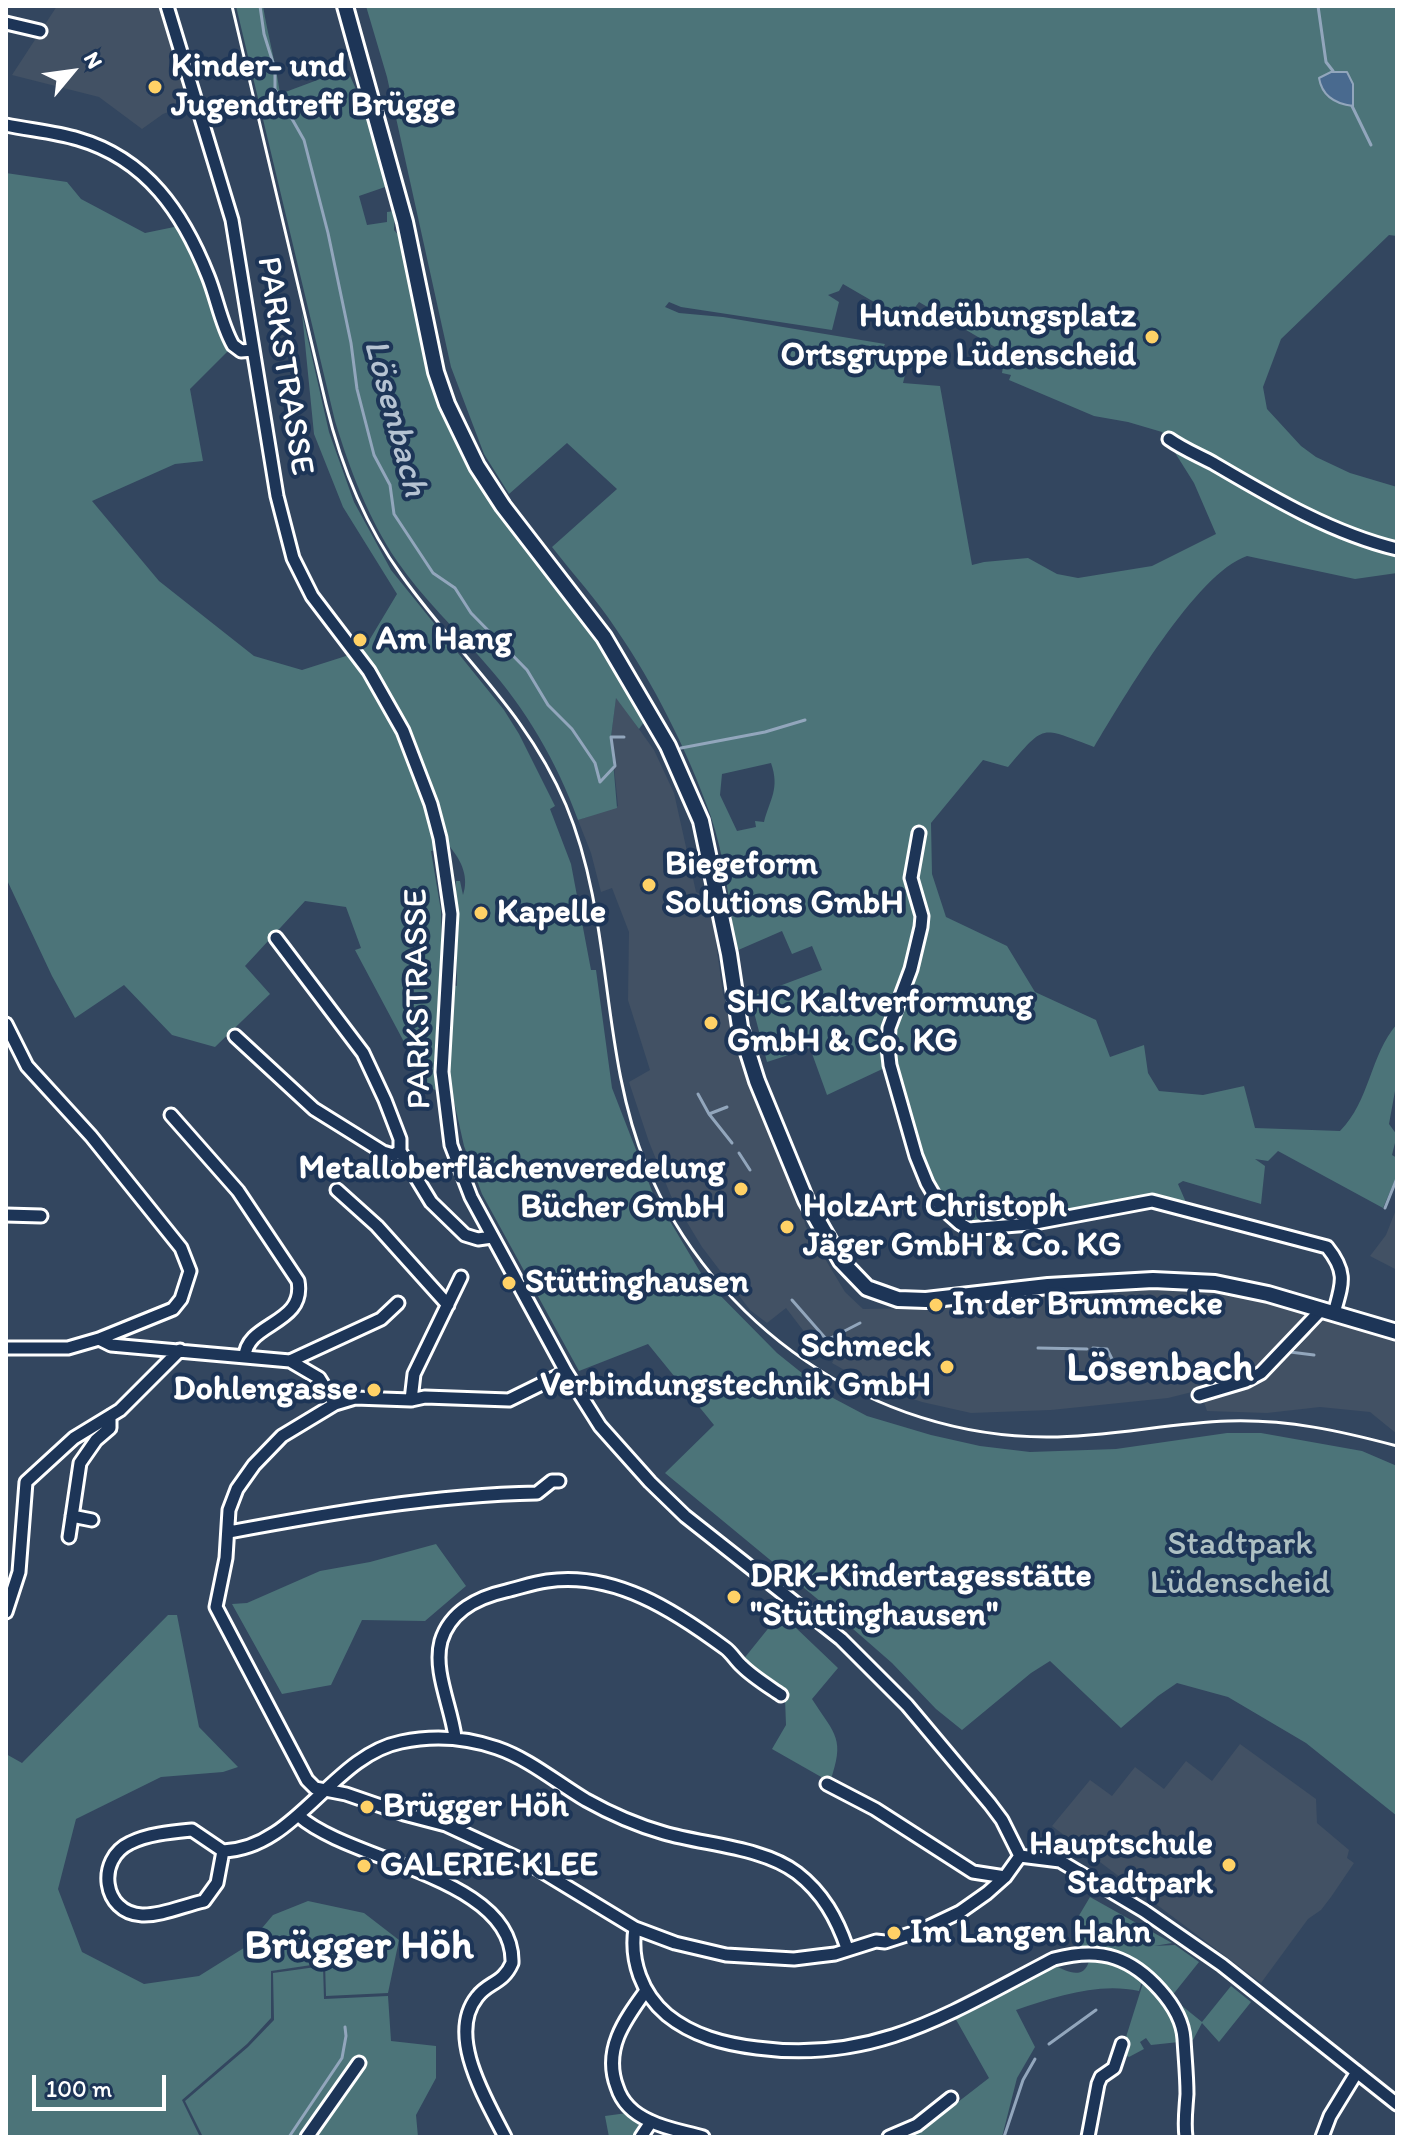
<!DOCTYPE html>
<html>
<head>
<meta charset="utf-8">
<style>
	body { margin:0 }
	#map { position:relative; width:1403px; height:2143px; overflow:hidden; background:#33465f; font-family:Itim,sans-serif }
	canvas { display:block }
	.frame { position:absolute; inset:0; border:8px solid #fff; pointer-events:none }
	.north { position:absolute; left:32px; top:32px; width:80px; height:80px; -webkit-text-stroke:6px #1d3557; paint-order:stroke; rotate:61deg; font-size:22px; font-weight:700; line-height:32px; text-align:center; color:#fff }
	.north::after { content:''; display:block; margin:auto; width:28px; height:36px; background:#fff; clip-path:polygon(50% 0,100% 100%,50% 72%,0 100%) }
	.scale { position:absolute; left:32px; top:2075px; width:134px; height:36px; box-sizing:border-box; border:4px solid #fff; border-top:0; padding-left:10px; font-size:24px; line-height:28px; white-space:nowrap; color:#fff; -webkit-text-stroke:6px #1d3557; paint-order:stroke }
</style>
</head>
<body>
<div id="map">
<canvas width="1403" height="2143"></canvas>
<div class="frame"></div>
<div class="north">N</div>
<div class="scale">100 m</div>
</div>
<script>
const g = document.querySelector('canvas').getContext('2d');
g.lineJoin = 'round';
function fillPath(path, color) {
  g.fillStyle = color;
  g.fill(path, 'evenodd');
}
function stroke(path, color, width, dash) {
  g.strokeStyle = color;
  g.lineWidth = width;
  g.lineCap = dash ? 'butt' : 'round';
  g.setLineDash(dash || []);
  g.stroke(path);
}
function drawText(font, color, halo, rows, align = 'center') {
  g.font = font + ' Itim,sans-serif';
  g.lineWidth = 8;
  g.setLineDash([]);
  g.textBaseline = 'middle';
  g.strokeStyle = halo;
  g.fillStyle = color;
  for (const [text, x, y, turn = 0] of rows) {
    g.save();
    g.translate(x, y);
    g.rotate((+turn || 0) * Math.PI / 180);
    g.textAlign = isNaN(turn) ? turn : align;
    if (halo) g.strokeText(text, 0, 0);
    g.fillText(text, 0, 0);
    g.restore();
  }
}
fillPath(new Path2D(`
	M57,6h101l33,98 -28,10 -21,15 -43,-32 -87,-22z
	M616,697l38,53 20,43 22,99 11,5 6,24 10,73 27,96 54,115 -2,7 4,15 39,65 18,17 54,-1 128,-16 1,7 67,-4 1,-7 20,2 67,-3 110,24 86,31v92l-27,-22 -50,-5 -53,6 -60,-2 -7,-21 -32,8 -117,12 -80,3 -49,-11 -44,-15 -23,-11 -23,-13 8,-16 -21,-1 -7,-4 -26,-34 -19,15 -17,-13 -48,-63 -31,-51 -22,-54 -20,-60 21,-12 -22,-70 1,-68 -17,-44 -11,4 -10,-39 -13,-33 40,-14 -7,-69z
	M1397,1207v63l-27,-14 16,-21z
	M1240,1744l76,55 1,24 32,27 -2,8 7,5 -23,34 -10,13 -13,9 -47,64 -209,-157 38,-46 22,16 23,-29 29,22 22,-28 26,20z`), '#425164');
fillPath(new Path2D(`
	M236,6h27c5,30 13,58 17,88l67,-25 28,63 13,54 -29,10 8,29 20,-3v-10l8,-1 -1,19 7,8 28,137 21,54 29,51 90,121 78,117 -8,11 -23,-31 -5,39 6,71 -39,12c-21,-58 -52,-111 -93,-157 -29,-34 -63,-65 -88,-102 -29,-43 -47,-91 -62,-140z
	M366,6h1031v230l-8,-1 -108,104 -18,48 4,22 34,37 15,11 34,16 47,14v86l-42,6 -108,-23c-51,17 -124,143 -153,191 -54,-20 -48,-24 -86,20l-25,-7 -52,63 1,51 14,43 61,29 28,46 61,28 14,37 34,-12 4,28 11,18 44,4 41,-9 11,42 85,3c30,-30 30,-76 57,-107v56l-8,44 8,11 -5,20 5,3v17l-14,33 -105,-57 -10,10 -13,-2 10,7 -4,38 -78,-23 -5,3 10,23 -19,-5 -200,25 -26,-22 -29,-62 -16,-71 -4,-1 -1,-7 -66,31 -17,-47 -43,14 -17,-65 72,-27 -10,-24 -20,8 -10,-23 -46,20c-6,-45 -11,-94 -26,-137 -23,-64 -56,-130 -94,-185 -19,-29 -43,-55 -64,-82l65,-58 -50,-46 -58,51 -25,-40 -33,-87 -64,-290zM843,284l50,29 7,-8 10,9 9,-12 86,51 -3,20 9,2 -2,5 85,36 34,6 34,10 32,51 22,51 -64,32 -74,12 -21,-4 -29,-16 -44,4 -12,3 -32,-179 -37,-3 4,-16 -13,-7 -11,-12 2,-4 -162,-27 -44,-4 -14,-6 4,-5 12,5 151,23 7,-28 -11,-7 11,-4zM771,763c9,26 -1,36 -7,59l-9,-1 1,6 -19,4 -17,-36 2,-21z
	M6,173l61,9 14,17 64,34 34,-7 51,123 -40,40 13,72 -28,3 -83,37 67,80 95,75 48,14 44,-14 21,-12 30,-50 -54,-87 -29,-73 -12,-121 27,119 25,70 37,68 113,140 15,24 36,72 -5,3 21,55 20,106h5l16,118 40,103 53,89 72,73 56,45 34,18 64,19 49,11 50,6 86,-3 111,-16h34l101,18 35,15v350l-91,-73 -78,-46 -51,-14 -19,13 -37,32 -71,-67 -19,12 -69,57 -26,-21 -44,-46 -48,-42 -179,-148 49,-48 -66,-81 -69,27 -97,-177 -18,-48 -11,-49 -25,-10 -73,-137 6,-2 -15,-41 -41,-6 -60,65 25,28 -55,53 -43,-12 -48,-50 -49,33 -23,-42 -46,-98zM450,847c12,14 19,31 13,48l-3,-14h-4l1,105 -15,-4 -1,-71 -10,-60z
	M436,1544l30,42 -41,35 -63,-1 -31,65 -49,9 -50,-90 15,-1 73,-32 50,-9z
	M168,1615h9l22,112 39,40 -15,5 -62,5 -85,42 -18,70 24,63 62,32 55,-8 48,-30 26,-31 35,-14 56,12 35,27 -11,53 -62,3 -1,-33 -54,8v47l-24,26 -65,56 18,37h-194v-383l16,9z
	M771,1625l24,2 43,41 -26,31c24,37 33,39 18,83l-58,-33 14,-24 -1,-27 -43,-37z
	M1090,1897l82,46 -18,3 21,-1 24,17 -28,35 31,25 29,-36 20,16 -32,40 -17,-19 -9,17h-5l-4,-14 -40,-51 -5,16c-41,-9 -84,6 -123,19l19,37 -18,31 -15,59h-97l44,-28 40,-31 -35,-62 100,-51c13,7 30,15 35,-4l-5,-12h-4l-6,-25z
	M323,1966l1,33 64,-3 3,45 45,5v32l-20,37 2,22h-215l-18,-36 63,-54 26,-27 -1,-47z
	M1143,1983c19,10 32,35 37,57l-1,2 -28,3 -5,-7 -6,4 4,7 -15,8 -8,-4z
	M627,2113l11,10v8l-6,5 -23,1 -4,-21z`), '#4c7479');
const water = new Path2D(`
	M1331,72h16l6,12v22c-17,-2 -31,-10 -34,-28z`);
fillPath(water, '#496a8f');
stroke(water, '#92a6bc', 2);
stroke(new Path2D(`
	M260,6l4,28 11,35v20l29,51 24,93 23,110 6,46 17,66 16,30 4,29 39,59 22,15 16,25 56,57 21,35 24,24 23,34 5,19 15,-16 -4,-29h13
	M1318,6l8,56 7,9
	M1352,106l19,39
	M681,748l84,-16 40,-12
	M698,1094l11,20 23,29
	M709,1114l18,-7
	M739,1153l11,17
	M1385,1208l12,-30
	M792,1300l35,40 33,-17
	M1038,1348l49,1
	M1093,1348l14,1 7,14 3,1
	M1290,1352l19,-19
	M1290,1352l24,3
	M1049,2044l47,-34
	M289,2137l53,-79 4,-22 -1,-9
	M1004,2137l19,-57 12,-21`), '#92a6bc', 3);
const minor = new Path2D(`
	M167,6l65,214 45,276 16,62 19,38 57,75 34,60 28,73 9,34 11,76 -9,158 9,73 20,52 95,175 34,54 50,56 35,34 156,123 66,66 83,99 12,16 18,36
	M6,23l34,8
	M6,125c24,5 49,7 72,14 69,20 105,74 130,137 9,22 13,48 25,69l8,6 12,-1
	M1169,439c14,10 29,16 44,24 58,34 118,70 184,86
	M919,833l-8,45 11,38 -1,11 -10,42 -22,59 -1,19 2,18 26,91 11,27 14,24 18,16 10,6 11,-1 50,-4 122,-23 175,46c21,26 15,37 7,66
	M276,938l87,115 22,47 15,39v12l31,51 34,33 13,4 14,-2
	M6,1024l21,42 64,70 90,112 9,23 -9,28 -8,10 -74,30
	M235,1036l79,73 69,43 10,3 7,-4
	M171,1115l67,76 60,90c8,44 -52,41 -53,76
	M337,1190l40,36 71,79
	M6,1215l35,1
	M6,1348h62l31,-9 12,6 179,16 29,17 16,26
	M290,1361l91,-42 17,-16
	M566,1372l-57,28 -84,-3 -14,3 -56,-2 -20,6 -53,32 -28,29 -17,24 -8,21 -3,48 -10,49 91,173 8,8 31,6 58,20 42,11 82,38 107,65 40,15 51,12 68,4 24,-3 17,-2 41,-13 9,1 37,-12 38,-18 27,-19 18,-16 15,-21
	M1199,1395l47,-14 15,-8 61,-64
	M411,1400l3,-26 47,-97
	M72,1516l20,4
	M229,1532c102,-19 204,-37 308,-39l15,-12h7
	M69,1537l11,-74 16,-23 14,-12v-12
	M6,1612l13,-40 7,-90 48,-44 46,-28 60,-60
	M455,1737c-4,-31 -22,-66 -14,-96 9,-30 38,-44 65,-50 13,-3 27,-8 41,-10 67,-10 128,30 178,67 7,5 11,13 17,18 11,11 26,20 39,29
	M827,1784l48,25 98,63 32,5
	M299,1816c51,46 216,61 213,147 -9,21 -24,19 -35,34 -31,39 10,104 28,140
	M223,1851l-31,-21c-20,2 -44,4 -62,13 -34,16 -28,70 12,72 19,1 43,-10 62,-14l13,-18 6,-32c73,-2 109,-95 178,-109 33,-7 64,-5 96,6 32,11 59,34 89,52 25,14 50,25 78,33 41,12 99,14 133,40 26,20 40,46 50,75
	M1020,1856l40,5 84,50 78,54 175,139
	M635,1928c-5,33 7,66 32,87 26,21 57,29 90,33 120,16 196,-37 297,-89 19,-5 41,-8 61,-1 30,10 67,48 69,81 1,18 3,37 3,55 -1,15 -3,28 -1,43
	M645,1992c-21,29 -42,58 -28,95 5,16 17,27 33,34 16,8 36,11 53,16
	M307,2137l52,-74
	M641,2137l10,-15
	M889,2137l28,-12 34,-27
	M1088,2137l10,-53 3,-7 13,-9 8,-24
	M1322,2137l8,-21 27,-44`);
const major = new Path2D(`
	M345,6l60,216 31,150 11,32 30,62 26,40 101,131 64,109 33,75 28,133 11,73 17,54 49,119 35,61 26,27 31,11 28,1 122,-14 105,-6 62,3 53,11 129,38`);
stroke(minor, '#fff', 17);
stroke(major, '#fff', 20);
stroke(minor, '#1d3557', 11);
stroke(major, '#1d3557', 14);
stroke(new Path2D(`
	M232,6l94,398c15,62 39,121 76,172 57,80 125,136 164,229 48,115 33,245 80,360 66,160 227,273 403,272 60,0 119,-14 179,-16 59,-2 113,10 169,25`), '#fff', 3);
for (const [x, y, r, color] of [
	[155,87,8,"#ffd166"],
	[1152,337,8,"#ffd166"],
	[360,640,8,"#ffd166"],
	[649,885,8,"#ffd166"],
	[481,913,8,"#ffd166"],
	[711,1023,8,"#ffd166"],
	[741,1189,8,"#ffd166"],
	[787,1227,8,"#ffd166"],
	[509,1283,8,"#ffd166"],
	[936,1305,8,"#ffd166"],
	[947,1367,8,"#ffd166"],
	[374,1390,8,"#ffd166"],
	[734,1597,8,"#ffd166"],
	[367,1807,8,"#ffd166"],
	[1229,1865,8,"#ffd166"],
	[364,1866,8,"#ffd166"],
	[894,1933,8,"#ffd166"]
]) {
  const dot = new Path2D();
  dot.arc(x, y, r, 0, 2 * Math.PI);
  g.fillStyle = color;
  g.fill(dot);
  stroke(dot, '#1d3557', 3);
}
drawText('bold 34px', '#fff', '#1d3557', [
	["Kinder- und",171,67],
	["Jugendtreff Brügge",171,106],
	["Hundeübungsplatz",1136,317,"right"],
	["Ortsgruppe Lüdenscheid",1136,356,"right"],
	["Am Hang",376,640],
	["Biegeform",665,865],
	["Solutions GmbH",665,904],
	["Kapelle",497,913],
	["SHC Kaltverformung",727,1003],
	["GmbH & Co. KG",727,1042],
	["Metalloberflächenveredelung",725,1169,"right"],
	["Bücher GmbH",725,1208,"right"],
	["HolzArt Christoph",803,1207],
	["Jäger GmbH & Co. KG",803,1246],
	["Stüttinghausen",525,1283],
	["In der Brummecke",952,1305],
	["Schmeck",931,1347,"right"],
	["Verbindungstechnik GmbH",931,1386,"right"],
	["Dohlengasse",358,1390,"right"],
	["DRK-Kindertagesstätte",750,1577],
	["\"Stüttinghausen\"",750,1616],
	["Brügger Höh",383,1807],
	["Hauptschule",1213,1845,"right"],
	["Stadtpark",1213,1884,"right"],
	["GALERIE KLEE",380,1866],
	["Im Langen Hahn",910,1933]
], 'left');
drawText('34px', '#fff', '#1d3557', [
	["PARKSTRASSE",284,366,81],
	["PARKSTRASSE",419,999,-91]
]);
drawText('34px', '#aec0c3', '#1d3557', [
	["Stadtpark",1240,1545],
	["Lüdenscheid",1240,1584]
]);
drawText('italic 36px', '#b6c3d2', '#1d3557', [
	["Lösenbach",394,418,75]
]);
drawText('bold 42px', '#fff', '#1d3557', [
	["Lösenbach",1160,1369],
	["Brügger Höh",359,1947]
]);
</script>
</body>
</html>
